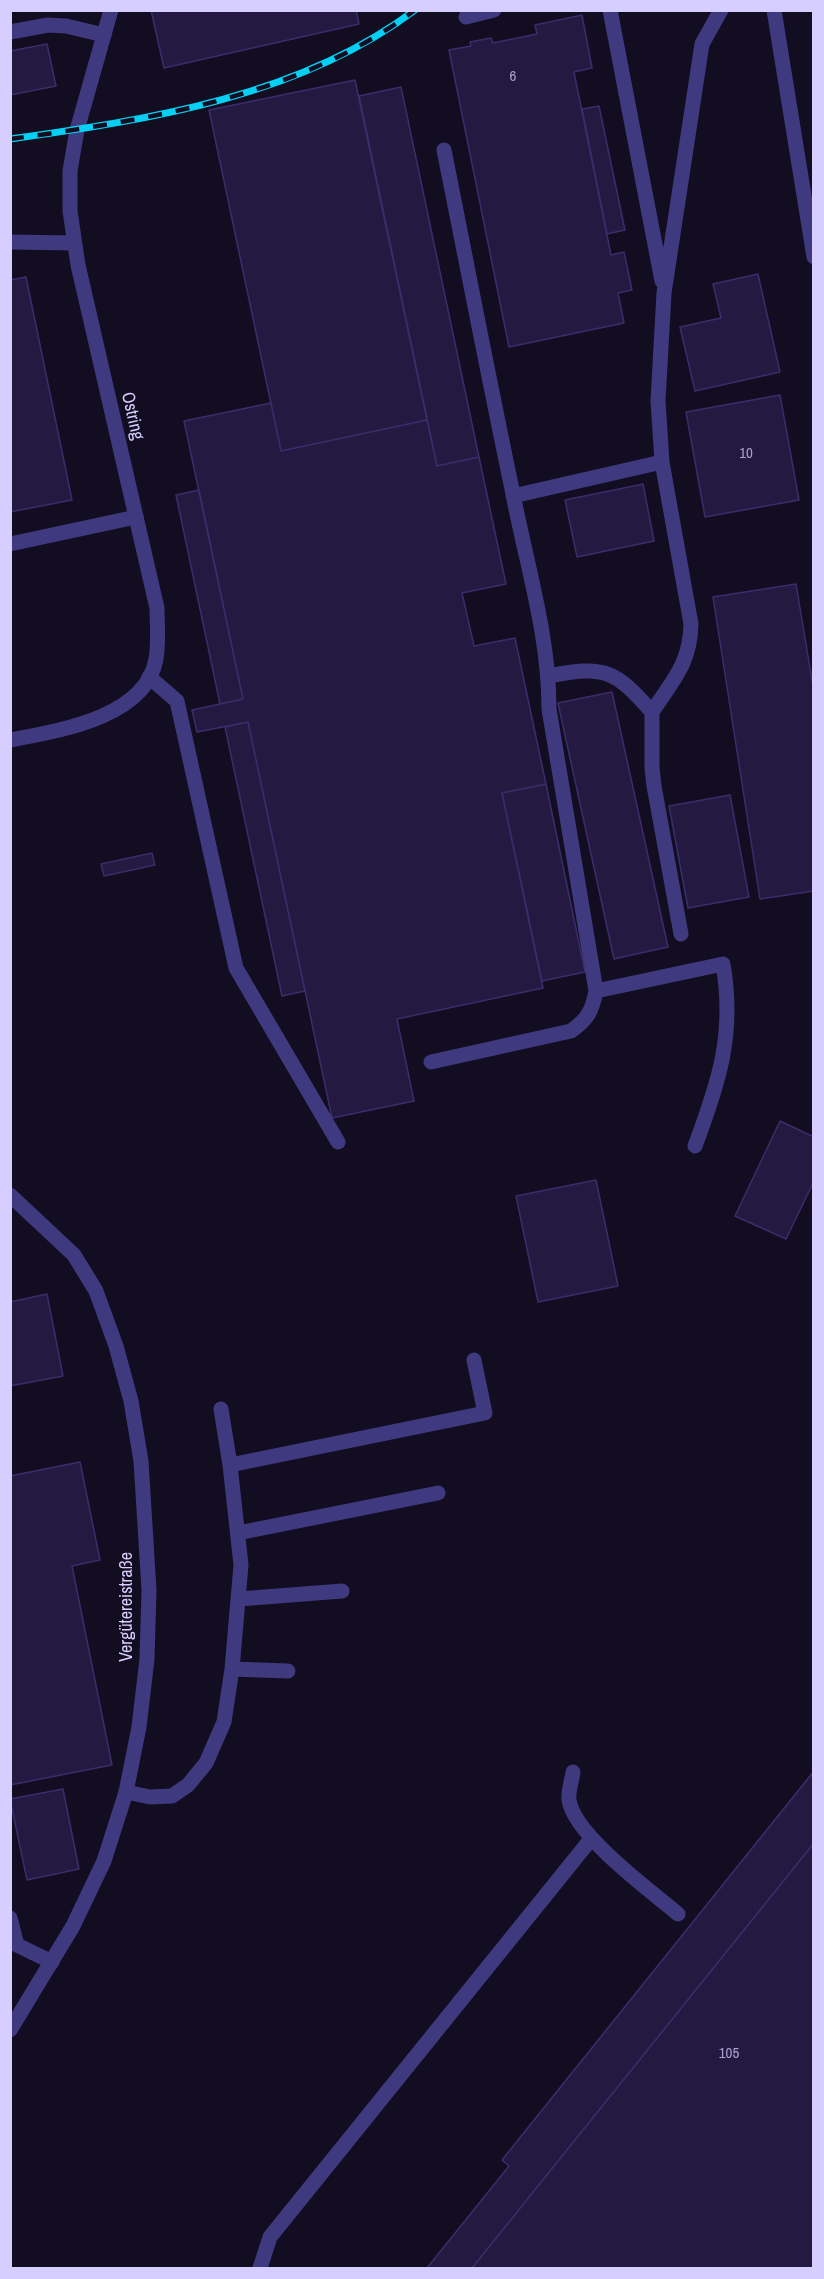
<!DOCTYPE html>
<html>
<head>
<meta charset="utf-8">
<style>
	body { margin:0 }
	#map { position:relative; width:824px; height:2279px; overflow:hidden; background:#120d20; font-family:"Archivo Narrow",sans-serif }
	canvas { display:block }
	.frame { position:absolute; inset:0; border:12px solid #d6cefe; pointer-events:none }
</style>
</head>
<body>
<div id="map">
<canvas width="824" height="2279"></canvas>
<div class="frame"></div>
</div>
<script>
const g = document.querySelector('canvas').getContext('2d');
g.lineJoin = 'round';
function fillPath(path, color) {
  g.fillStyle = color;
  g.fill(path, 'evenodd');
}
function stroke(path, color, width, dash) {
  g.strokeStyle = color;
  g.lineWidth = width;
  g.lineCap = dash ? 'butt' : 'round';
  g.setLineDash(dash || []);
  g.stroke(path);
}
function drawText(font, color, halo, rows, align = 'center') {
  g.font = font + ' "Archivo Narrow",sans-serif';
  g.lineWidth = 6;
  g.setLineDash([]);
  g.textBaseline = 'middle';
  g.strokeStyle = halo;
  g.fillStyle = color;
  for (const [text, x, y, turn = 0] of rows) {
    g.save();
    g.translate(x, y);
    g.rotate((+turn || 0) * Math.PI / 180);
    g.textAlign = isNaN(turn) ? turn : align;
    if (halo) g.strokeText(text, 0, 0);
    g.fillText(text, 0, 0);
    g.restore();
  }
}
const building = new Path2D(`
	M151,10h205l3,14 -195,44z
	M582,15l10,53 -18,4 37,183 13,-3 8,38 -14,3 6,30 -115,24 -60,-297 22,-4 -1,-4 21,-4 2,5 44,-9 -2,-9z
	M47,44l9,42 -46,9v-44z
	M355,80l72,340 -146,31 -72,-341z
	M401,87l78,370 -42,9 -78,-370z
	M599,106l26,124 -18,4 -25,-125z
	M758,274l22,98 -85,19 -15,-64 41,-9 -8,-34z
	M26,277l46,223 -62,12v-232z
	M780,395l19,105 -94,17 -19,-105z
	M271,403l10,48 146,-31 10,46 42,-9 27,127 -44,9 12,53 41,-8 31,146 -44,9 41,195 -146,31 17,82 -82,17 -84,-396 -51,10 -5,-22 51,-11 -59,-278z
	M643,484l11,57 -77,16 -12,-57z
	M199,490l44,209 -23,5 -44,-209z
	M796,584l18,108v199l-54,8 -47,-302z
	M612,692l56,255 -54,12 -56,-256z
	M248,722l57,269 -23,5 -57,-269z
	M546,784l39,188 -43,9 -40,-188z
	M730,795l19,102 -61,11 -19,-102z
	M152,853l3,12 -51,11 -3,-12z
	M780,1121l34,16v44l-28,58 -51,-23z
	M596,1180l22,106 -80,16 -22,-106z
	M47,1294l16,82 -53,10v-84z
	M80,1462l20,98 -28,6 40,199 -102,20v-309z
	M814,1771v72l-342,425h-45l82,-102 -7,-6z
	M63,1789l16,80 -52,11 -17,-81z
	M814,1843v422l-3,3h-339z`);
fillPath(building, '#241a41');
stroke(building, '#3c2c6c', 1.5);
stroke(new Path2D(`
	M610,10l52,271
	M774,10l40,247
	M466,17l28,-7
	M10,32l38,-7 18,1 38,9
	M10,242l64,1
	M513,496l149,-34
	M10,544l126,-27
	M549,676c56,-11 66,-6 103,36v56l2,18 27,148
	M149,677l28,24 59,267 102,174
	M652,712c21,-32 38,-48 39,-88l-29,-162 -4,-61 6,-108 38,-249 19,-34
	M596,991l127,-27c12,70 -4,118 -28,182
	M431,1062l140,-31c17,-12 21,-20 25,-40l-47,-282c0,-74 -22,-142 -36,-215 -24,-114 -46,-229 -69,-344
	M230,1465l255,-52 -11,-53
	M238,1533l200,-40
	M239,1599l103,-8
	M232,1669l56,2
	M573,1772c-1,8 -5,19 -4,28 5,35 82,91 109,114
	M126,1792l24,5 22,-1 16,-11 18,-22 18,-41 8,-53 9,-104 -11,-100 -9,-56
	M10,1918l7,27 35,17
	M260,2268l10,-31 321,-398`), '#3f397f', 15);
stroke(new Path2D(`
	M10,740c47,-9 136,-22 146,-81 3,-17 1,-35 1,-51l-79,-343 -8,-54v-40l7,-41 34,-120
	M10,1195l64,60 22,36 20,55 15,55 10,60 8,129 -2,69 -8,68 -13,65 -22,69 -31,65 -63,104`), '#3f397f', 15);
const rail = new Path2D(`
	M10,139c139,-19 291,-43 405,-129`);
stroke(rail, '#05d0f3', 7);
stroke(rail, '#120d20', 4.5, [14]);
drawText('15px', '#aaa1cf', null, [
	["6",513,77],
	["10",746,454],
	["105",729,2054]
]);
drawText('18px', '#d6cefe', '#120d20', [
	["Ostring",132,416,77],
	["Vergütereistraße",127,1607,-90]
]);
</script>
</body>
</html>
